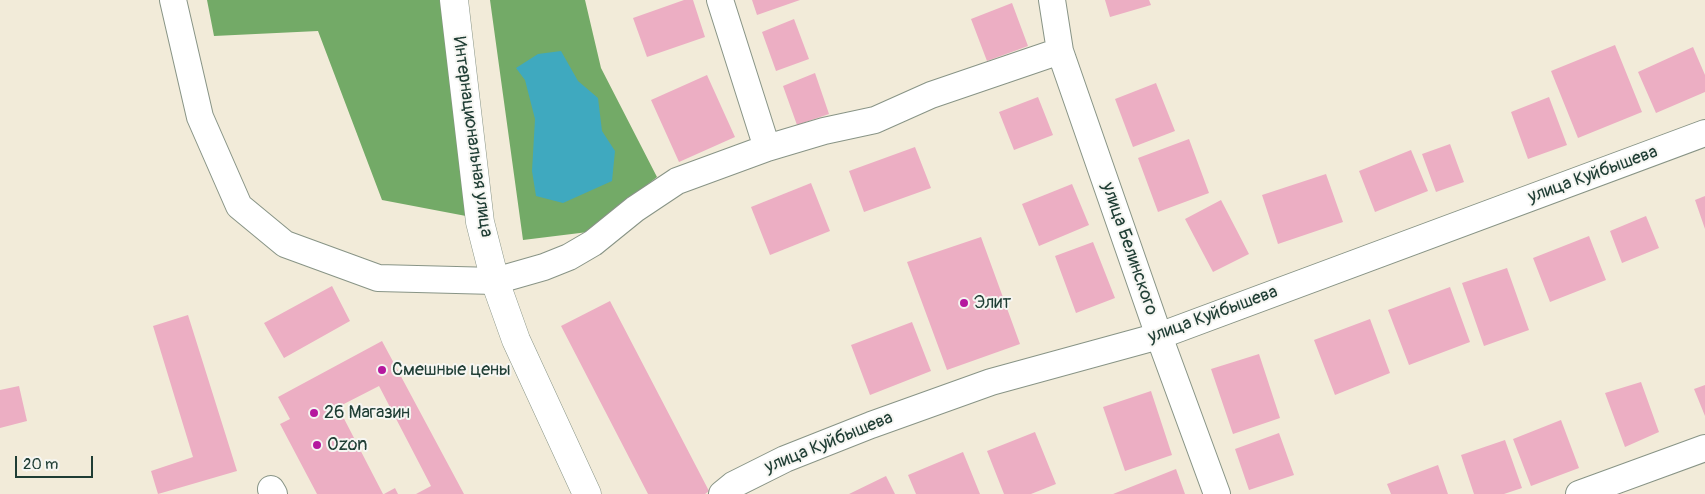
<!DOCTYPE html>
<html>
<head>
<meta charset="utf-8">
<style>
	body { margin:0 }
	#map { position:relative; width:1705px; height:494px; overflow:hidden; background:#f2ebd9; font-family:Pangolin,sans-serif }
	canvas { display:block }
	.scale { position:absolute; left:15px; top:456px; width:78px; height:22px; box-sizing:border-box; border:2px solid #1f3d34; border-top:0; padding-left:6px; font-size:15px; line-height:18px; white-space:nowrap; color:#1f3d34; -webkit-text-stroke:4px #f6f6f2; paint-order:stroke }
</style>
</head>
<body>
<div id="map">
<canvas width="1705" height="494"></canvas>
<div class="scale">20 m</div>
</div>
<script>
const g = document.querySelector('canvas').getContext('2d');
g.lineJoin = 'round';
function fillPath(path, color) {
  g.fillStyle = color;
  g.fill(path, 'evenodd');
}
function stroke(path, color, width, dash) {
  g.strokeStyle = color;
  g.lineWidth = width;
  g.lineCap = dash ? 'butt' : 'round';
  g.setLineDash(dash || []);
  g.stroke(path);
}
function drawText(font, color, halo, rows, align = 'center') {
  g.font = font + ' Pangolin,sans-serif';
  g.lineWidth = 4;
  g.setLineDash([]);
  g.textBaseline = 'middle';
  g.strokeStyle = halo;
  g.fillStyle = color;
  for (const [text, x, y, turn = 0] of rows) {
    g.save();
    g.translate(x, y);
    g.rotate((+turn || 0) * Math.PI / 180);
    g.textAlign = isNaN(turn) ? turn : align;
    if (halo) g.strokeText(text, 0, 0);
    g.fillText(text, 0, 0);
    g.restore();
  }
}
fillPath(new Path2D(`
	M207,0h237l22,216 -84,-16 -64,-169 -104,5z
	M490,0h95l16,68 56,109 -69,55 -65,8z`), '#73aa67');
fillPath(new Path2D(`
	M561,51l17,30 20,17 4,33 13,20 -3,30 -49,22 -27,-7 -4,-25 3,-52 -10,-39 -9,-12 22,-14z`), '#3fa9bf');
fillPath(new Path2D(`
	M684,0h9l12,37 -58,20 -14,-39z
	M752,0h48l-43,15z
	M1105,0h44l2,5 -41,12z
	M1012,3l16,43 -41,15 -16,-42z
	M794,19l15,40 -33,12 -14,-39z
	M1615,45l27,67 -64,26 -27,-67z
	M1693,47l12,28v17l-49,21 -18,-41z
	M815,73l14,41 -32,11 -14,-39z
	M707,75l28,62 -56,25 -28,-62z
	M1156,83l19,48 -42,16 -18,-48z
	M1038,97l15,38 -39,15 -15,-38z
	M1549,97l18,48 -39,14 -17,-47z
	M1189,139l20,54 -51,19 -20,-54z
	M1450,144l14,38 -28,10 -14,-38z
	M915,147l16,41 -67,24 -15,-41z
	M1411,150l17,41 -53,21 -16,-41z
	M1326,174l17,48 -65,22 -16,-49z
	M811,183l19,48 -60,24 -19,-48z
	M1072,184l17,41 -50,21 -17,-42z
	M1705,196v33l-10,-29z
	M1221,200l28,54 -36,18 -28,-53z
	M1646,216l13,32 -37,15 -12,-32z
	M1589,236l17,44 -56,22 -17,-44z
	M981,237l39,107 -73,26 -40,-108z
	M1093,242l22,56 -39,15 -21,-57z
	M1507,268l22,62 -45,16 -22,-63z
	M332,286l18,35 -66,37 -20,-35z
	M1450,287l20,55 -61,23 -21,-55z
	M610,301l99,190 -4,3h-57l-87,-168z
	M188,315l49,156 -79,23 -7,-23 42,-14 -40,-131z
	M1370,319l20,54 -55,22 -21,-55z
	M912,322l19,49 -61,24 -19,-50z
	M382,341l82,153h-48l15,-8 -52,-100 -41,21 45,87h-66l-37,-70 10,-5 -12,-22z
	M1259,354l21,64 -47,16 -22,-65z
	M1641,382l18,50 -34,15 -20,-54z
	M1705,385v31l-11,-27z
	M19,386l8,35 -27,7v-38z
	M1151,391l21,64 -47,16 -22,-64z
	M1561,420l18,48 -48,18 -18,-47z
	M1035,432l21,52 -25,10h-27l-17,-43z
	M1279,433l15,42 -45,15 -14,-41z
	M1505,440l17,48 -18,6h-30l-13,-39z
	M963,452l17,42h-64l-8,-19z
	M1438,465l10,29h-57l-4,-10z
	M1176,469l9,25h-72z
	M886,476l9,18h-46z
	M395,488l3,6h-14z`), '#ecaec3');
const minor = new Path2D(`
	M173,0l27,117 39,89 46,38 93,34 117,3 49,-14 25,-10 24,-14 42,-34 42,-28 90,-33 57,-17 51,-11 56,-25 129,-44
	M720,0l47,148
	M1052,0l8,51 99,285 58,158
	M271,489l3,5
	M722,494l11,-9 52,-26 86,-34 120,-43 168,-46 546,-203
	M1579,494l126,-46`);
const major = new Path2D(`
	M454,0l26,222 15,59 21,59 71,154`);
stroke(minor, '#889486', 28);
stroke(major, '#889486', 29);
stroke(minor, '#fff', 26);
stroke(major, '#fff', 28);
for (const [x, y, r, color] of [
	[964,303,5,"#b5179e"],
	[382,370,5,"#b5179e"],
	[314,413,5,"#b5179e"],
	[317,445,5,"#b5179e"]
]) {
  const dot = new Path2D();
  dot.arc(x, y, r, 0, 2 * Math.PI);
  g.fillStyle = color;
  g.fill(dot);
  stroke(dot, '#f6f6f2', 2);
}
drawText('18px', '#1f3d34', '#f6f6f2', [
	["Интернациональная улица",472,137,82],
	["улица Куйбышева",1593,175,-20],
	["улица Белинского",1129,249,71],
	["улица Куйбышева",1213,315,-20],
	["улица Куйбышева",829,443,-22]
]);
drawText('18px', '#1f3d34', '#f6f6f2', [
	["Элит",974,303],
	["Смешные цены",392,370],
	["26 Магазин",324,413],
	["Ozon",327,445]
], 'left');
</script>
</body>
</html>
